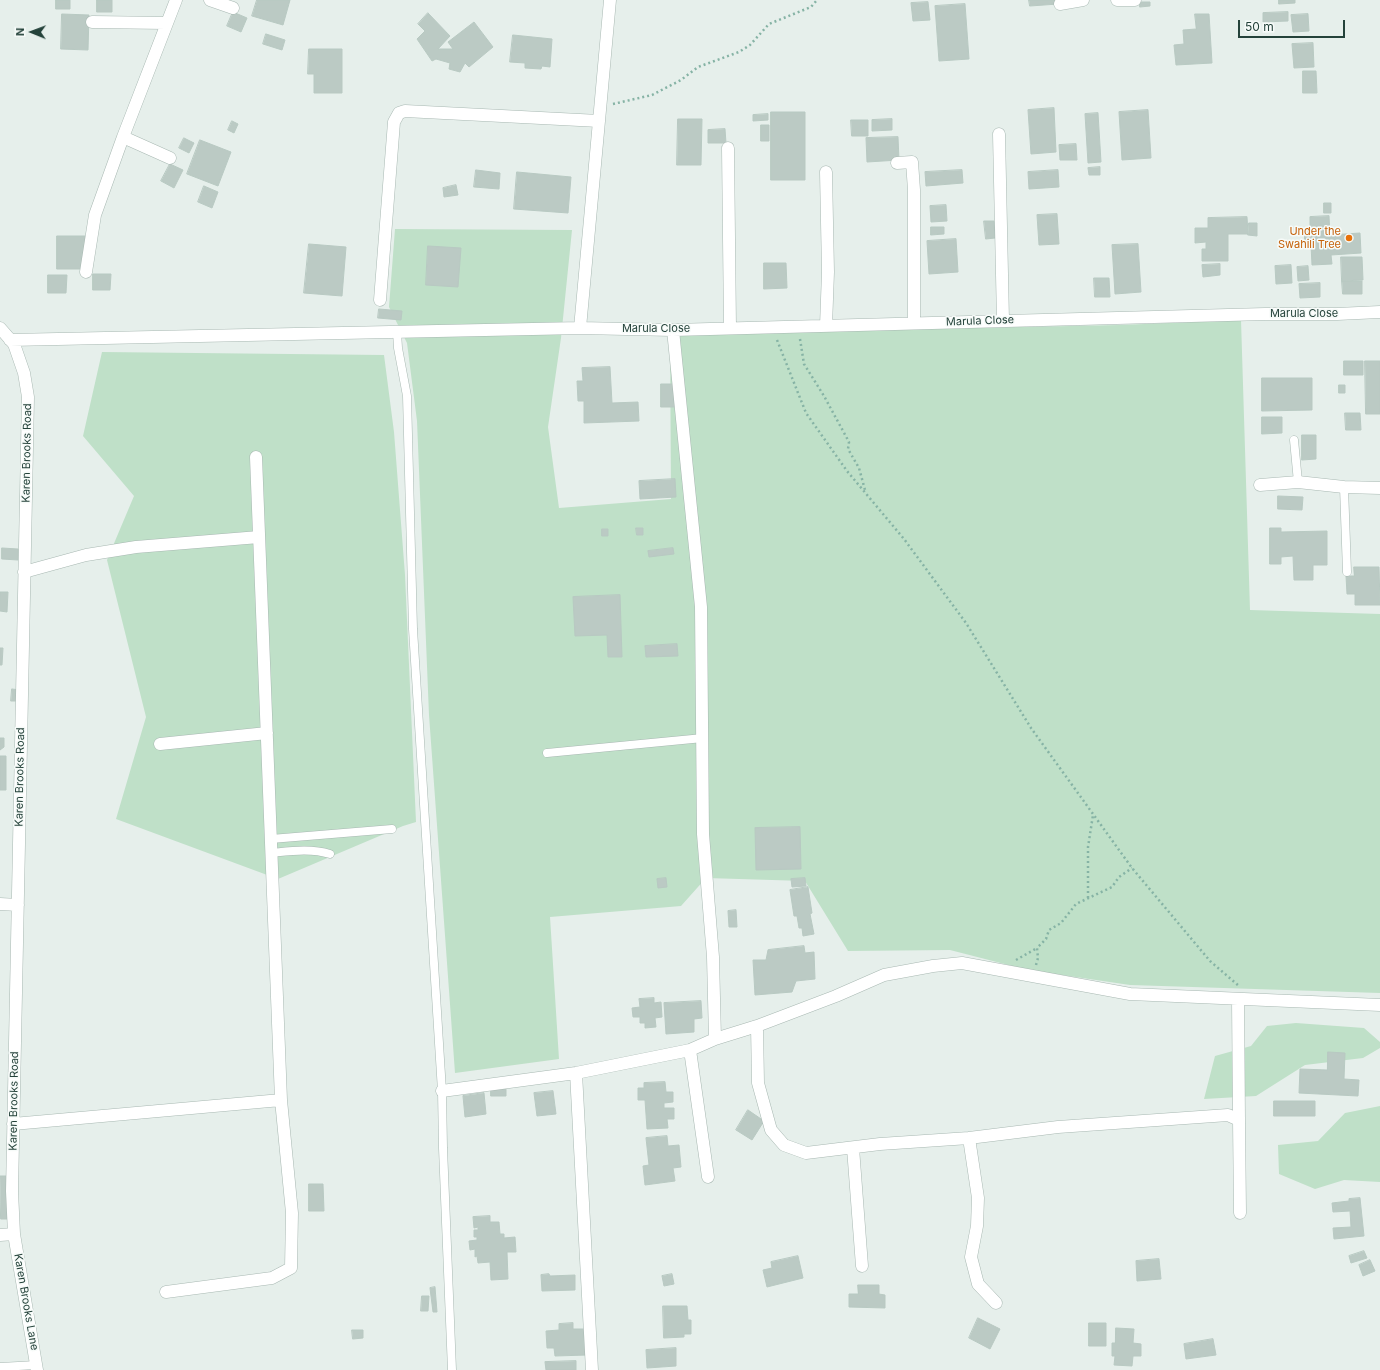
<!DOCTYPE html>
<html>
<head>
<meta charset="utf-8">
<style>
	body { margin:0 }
	#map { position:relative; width:1380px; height:1370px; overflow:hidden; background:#e6efeb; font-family:Inter,sans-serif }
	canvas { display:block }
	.north { position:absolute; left:12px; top:12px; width:40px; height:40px; -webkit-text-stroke:3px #f7fbf9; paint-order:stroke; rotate:271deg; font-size:11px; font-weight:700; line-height:16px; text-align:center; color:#24423a }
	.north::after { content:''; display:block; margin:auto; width:14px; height:18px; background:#24423a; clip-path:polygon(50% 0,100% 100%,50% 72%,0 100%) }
	.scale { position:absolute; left:1238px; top:20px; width:107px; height:18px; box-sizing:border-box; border:2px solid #24423a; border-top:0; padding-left:5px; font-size:12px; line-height:14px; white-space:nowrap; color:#24423a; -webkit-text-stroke:3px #f7fbf9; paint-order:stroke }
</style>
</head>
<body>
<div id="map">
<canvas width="1380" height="1370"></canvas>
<div class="north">N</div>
<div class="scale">50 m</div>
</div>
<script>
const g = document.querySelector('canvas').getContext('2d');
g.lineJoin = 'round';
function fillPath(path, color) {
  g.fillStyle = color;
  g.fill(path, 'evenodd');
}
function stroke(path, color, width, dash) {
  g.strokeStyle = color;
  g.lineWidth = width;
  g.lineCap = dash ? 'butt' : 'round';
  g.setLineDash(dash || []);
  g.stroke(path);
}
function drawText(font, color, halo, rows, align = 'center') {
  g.font = font + ' Inter,sans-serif';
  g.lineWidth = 3;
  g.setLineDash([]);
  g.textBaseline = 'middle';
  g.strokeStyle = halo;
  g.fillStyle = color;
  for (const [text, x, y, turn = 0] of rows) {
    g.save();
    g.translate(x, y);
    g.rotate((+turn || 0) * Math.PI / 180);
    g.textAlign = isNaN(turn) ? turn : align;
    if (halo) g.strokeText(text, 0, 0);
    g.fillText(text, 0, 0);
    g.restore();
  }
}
fillPath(new Path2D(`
	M395,229l177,1 -11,108 -13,89 11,81 112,-9 -1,-165 450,-9 121,-5 9,290 130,4v379l-250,-8 -102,-15 -78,-20 -102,1 -43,-70 -99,-3 -25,28 -131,11 9,142 -104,14 -26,-358 -12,-294 -10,-78 -18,-36z
	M102,352l282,3 10,77 11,143 11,247 -13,4 -125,53 -162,-60 30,-102 -39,-157 27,-64 -51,-60z
	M1296,1023l68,5 16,14v6l-17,10 -58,7 -49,31 -52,3 11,-43 36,-10 16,-20z
	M1380,1106v76l-36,-2 -29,9 -36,-15 -1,-29 40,-4 27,-28z`), '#bfe0c8');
const building = new Path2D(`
	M56,0h14v9h-14z
	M97,0h15v12h-15z
	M257,0h33l-7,25 -31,-9z
	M1029,0h28l1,4 -28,2z
	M1279,0h16v3l-16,1z
	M928,2l2,18 -17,1 -2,-18z
	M1140,2h10v4l-10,1z
	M965,4l4,55 -30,2 -4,-55z
	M233,12l14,6 -6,14 -14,-6z
	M1288,12v9l-25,1v-9z
	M428,13l22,23 -12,13h15l-5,-7 26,-20 19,25 -24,20 -4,-4 -5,9 -11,-3 1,-6 -14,-4 -4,2 -15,-22 8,-8 -7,-7z
	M62,14l27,1 -1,35 -27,-1z
	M1195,14h14l3,49 -36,2 -2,-20 10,-1 -1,-14 13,-1z
	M1308,14l1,17 -16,1 -2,-17z
	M266,34l19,6 -3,10 -19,-6z
	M513,35l39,4 -2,28 -8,-1 -1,3 -16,-1v-5l-15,-1z
	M1313,43l1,24 -20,1 -2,-24z
	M309,49h33v44h-28v-19h-6z
	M1303,71h13l1,22h-14z
	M1054,108l2,44 -25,2 -3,-44z
	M1148,110l3,48 -29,2 -3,-48z
	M771,112h34v68h-34z
	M1098,113l3,49 -13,1 -3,-49z
	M768,114v6l-15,1v-6z
	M678,119h24l-1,46h-24z
	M892,119v11l-20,1v-11z
	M851,120h17v16h-16z
	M232,121l6,3 -4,9 -6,-3z
	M761,125h8v16h-8z
	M725,129l1,14h-18v-13z
	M898,137l1,23 -32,2 -1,-24z
	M184,138l10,5 -5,10 -10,-5z
	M200,140l31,12 -13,34 -31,-12z
	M1076,144l1,16h-17l-1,-15z
	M170,164l13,6 -9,18 -13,-7z
	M1100,167v8h-11l-1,-7z
	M476,170l24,3 -1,16 -25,-2z
	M962,170l1,13 -37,3 -1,-14z
	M1058,170l1,17 -30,2 -1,-17z
	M517,172l54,5 -3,36 -54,-4z
	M456,185l2,10 -14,2 -1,-9z
	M204,186l14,6 -6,16 -14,-6z
	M1324,203h7v10h-7z
	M946,205l1,16 -16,1 -1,-16z
	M1057,214l2,30 -20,1 -2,-30z
	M1329,216l1,19 30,-2 1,20 -30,2 1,9 -20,1 -1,-20h-6l-1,-14 6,-1v-13z
	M1247,217l1,17h-20v27h-26v-12h4v-7l-11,1v-15h13v-10z
	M984,221h10l1,17 -9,1z
	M1249,223h8v13l-9,-1z
	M931,227h13v7l-13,1z
	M57,236h28v33h-28z
	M956,239l2,33 -29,2 -2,-33z
	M309,244l37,3 -4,49 -38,-3z
	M1138,244l3,48 -26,2 -3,-49z
	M428,246l33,2 -3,39 -32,-2z
	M1341,257h21l1,23 -21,1z
	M764,263h22l1,25 -23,1z
	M1220,264v11l-17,2 -1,-12z
	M1291,265l1,18 -16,1 -1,-18z
	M1308,266l1,14 -11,1 -1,-14z
	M93,274h18l-1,16h-17z
	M48,275h19l-1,18h-18z
	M1094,278h15l1,19h-15z
	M1342,281h20v13h-19z
	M1320,283v14l-20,1 -1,-14z
	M379,309l23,2 -1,9 -23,-2z
	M1344,361h19v14h-19z
	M1365,361h15v53h-14z
	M610,367l2,36 26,-1 1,19 -55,2v-22h-6l-1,-20h6l-1,-13z
	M1262,378h50v32l-50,1z
	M661,384h16v23h-16z
	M1339,385h6v8h-6z
	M1345,413h15l1,17h-15z
	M1262,417h20v16l-20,1z
	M1302,435h14v24l-14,1z
	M675,479l1,18 -36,2 -1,-18z
	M1278,496l25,1 -1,13 -24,-1z
	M636,528h7v7h-6z
	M1270,528h11v4l46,-1v34h-14v15h-19l-1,-24 -12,1v7h-11z
	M602,529h6v7h-6z
	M2,548l16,1v11l-16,-1z
	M673,548l1,6 -25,3 -1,-6z
	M1354,567h25l1,38h-25v-11h-8l-1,-18h8z
	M0,592h8l-1,20 -7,-1z
	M620,595l2,62h-14l-1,-22 -32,1 -2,-39z
	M677,644l1,12 -32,1 -1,-11z
	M0,648h3l-1,17h-2z
	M12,689l8,1v11h-9z
	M0,738h4v9l-4,3z
	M0,756h6v34h-6z
	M800,827l1,42 -45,1 -1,-42z
	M666,878l1,9 -9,1 -1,-9z
	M805,878l1,8 -14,1 -1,-8z
	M808,887l4,26 -2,1 4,20 -11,2 -1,-8h-3l-2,-12h-3l-4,-26z
	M736,910l1,17h-8l-1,-16z
	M804,946l1,7 9,-1 1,27 -19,2 -4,11 -37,3 -2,-35h13l2,-10z
	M654,998v5l7,-1 1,15 -7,1 1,9 -11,1v-5h-5v-6h-7l-1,-9 8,-1 -1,-8z
	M701,1001l1,17 -8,1v13l-28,2 -2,-31z
	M1328,1052l17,1 -1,26 15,1 -1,16 -59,-3 1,-24 27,1z
	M665,1082l1,10h7v10l-9,1v5h10v11h-7l1,9 -21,1 -2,-29h-7v-12h6v-5z
	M491,1089h15v7h-15z
	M553,1091l3,23 -19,2 -3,-23z
	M484,1093l2,21 -21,3 -2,-21z
	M1274,1101h41v15h-41z
	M748,1110l16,11 -12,19 -16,-10z
	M667,1136l1,10 11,-1 2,22 -8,1 2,13 -30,4 -2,-19 6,-1 -3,-27z
	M0,1176h8v43h-7z
	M309,1184h14l1,27h-15z
	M1360,1198l4,38 -30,3 -1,-11 18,-1 -1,-16 -17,1 -1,-9 17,-2v-2z
	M490,1216v6h9l1,12h4v4l11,-1 1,15h-9l1,27 -17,1 -1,-18 -12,1 -1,-7 -2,1v-8l-5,1 -1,-9 8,-1v-3h-3v-7h4v-3l-4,1 -1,-11z
	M1364,1251l3,7 -16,5 -2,-7z
	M798,1256l5,22 -36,9 -4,-17 9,-2 -1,-6z
	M1159,1259l2,20 -24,2 -1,-20z
	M1370,1260l5,11 -12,5 -4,-11z
	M549,1274l1,2 25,-1v15l-33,1 -1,-16z
	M672,1274l2,10 -10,2 -2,-10z
	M858,1285h21v9l6,1v13l-36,-1v-13h9z
	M435,1287l2,25h-4l-3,-24z
	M422,1296h7l-1,15h-7z
	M663,1306h24l1,14h3v14h-7v3l-20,1z
	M978,1318l22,11 -10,20 -21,-11z
	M573,1323v6h13l1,26 -32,1 -1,-8h-7l-1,-17 13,-1v-6z
	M1089,1323h17v23h-17z
	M1116,1328l18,1 -1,14 8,1v12h-8l-1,10 -18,-1 1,-9h-3v-13h3z
	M352,1330h11v8l-10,1z
	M1213,1339l3,16 -30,4 -2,-15z
	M676,1348v18l-29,2 -1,-18z
	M576,1361v9h-30l-1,-8z`);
fillPath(building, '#bbcac4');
stroke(building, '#b8c9c2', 1);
const lane = new Path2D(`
	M397,332l1,16 9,48 6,233 29,462 1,57 9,222
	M1294,440l4,42
	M1344,487l3,85
	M547,753l156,-15
	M271,839l121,-10
	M271,853c20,-2 40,-5 59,1
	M0,1367l36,-2`);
const street = new Path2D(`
	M210,0l23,8
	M1117,0h18
	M1060,4l23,-4
	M92,22l74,1
	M599,121l11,-121
	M999,134l4,187
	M123,137l47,21
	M728,148l2,180
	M897,163l15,-1 2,28v133
	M86,272l9,-57 28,-78 53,-137
	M826,326l2,-54 -2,-100
	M0,328l14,16 10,29 4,24 -16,794 2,43 23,136
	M580,328l93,2 592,-16h72l43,-2
	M673,330l28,277 2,227 10,123 2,82
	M10,340l570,-12 19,-207 -194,-10 -6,2 -5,9 -14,178
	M1260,485l38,-3 46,5 36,1
	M24,572l62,-17 50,-8 123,-10
	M160,744l107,-11
	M0,904l18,1
	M1238,999l1,121
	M757,1026l1,57 13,47 13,15 22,8 74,-9 89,-6 9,60 -1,28 -6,31 7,27 18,19
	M690,1050l18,127
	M576,1073l16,297
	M442,1091l134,-18 114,-23 25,-11 42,-13 79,-30 48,-21 49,-9 29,-3 168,31 250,11
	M13,1124l268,-24
	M969,1138l89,-11 170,-12 11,5 1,93
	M853,1148l9,118
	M0,1235l14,-1
	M166,1292l106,-14 19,-10 1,-55 -11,-113 -25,-643`);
stroke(lane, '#a8b8b2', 9);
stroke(street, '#a8b8b2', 13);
stroke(new Path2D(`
	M613,104l39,-9 29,-15 17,-13 41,-15 11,-7 19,-21 42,-17 6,-7
	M800,339l4,25 20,32 25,46 -1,7 11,19 6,22
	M777,340l29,73 41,58 57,68 62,84 65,105 101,140 78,93 29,25
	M1088,898v-51l5,-32
	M1016,960l21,-12
	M1036,965l2,-7 -1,-10 9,-9 3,-9 12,-7 15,-19 36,-17 7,-10 13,-9`), '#86b3a5', 2.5, [2, 3]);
stroke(lane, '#fff', 8);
stroke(street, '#fff', 12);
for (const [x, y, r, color] of [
	[1349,238,4,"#e8710a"]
]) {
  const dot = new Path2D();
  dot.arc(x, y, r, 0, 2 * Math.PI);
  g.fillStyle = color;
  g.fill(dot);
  stroke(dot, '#f7fbf9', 1.5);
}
drawText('11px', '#c56008', '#f7fbf9', [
	["Under the",1341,232],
	["Swahili Tree",1341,245]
], 'right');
drawText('11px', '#24423a', '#f7fbf9', [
	["Marula Close",1304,314],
	["Marula Close",980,321,-2],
	["Marula Close",656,329],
	["Karen Brooks Road",27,453,-89],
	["Karen Brooks Road",20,777,-89],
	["Karen Brooks Road",14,1101,-89],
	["Karen Brooks Lane",26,1302,80]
]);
</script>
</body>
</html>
